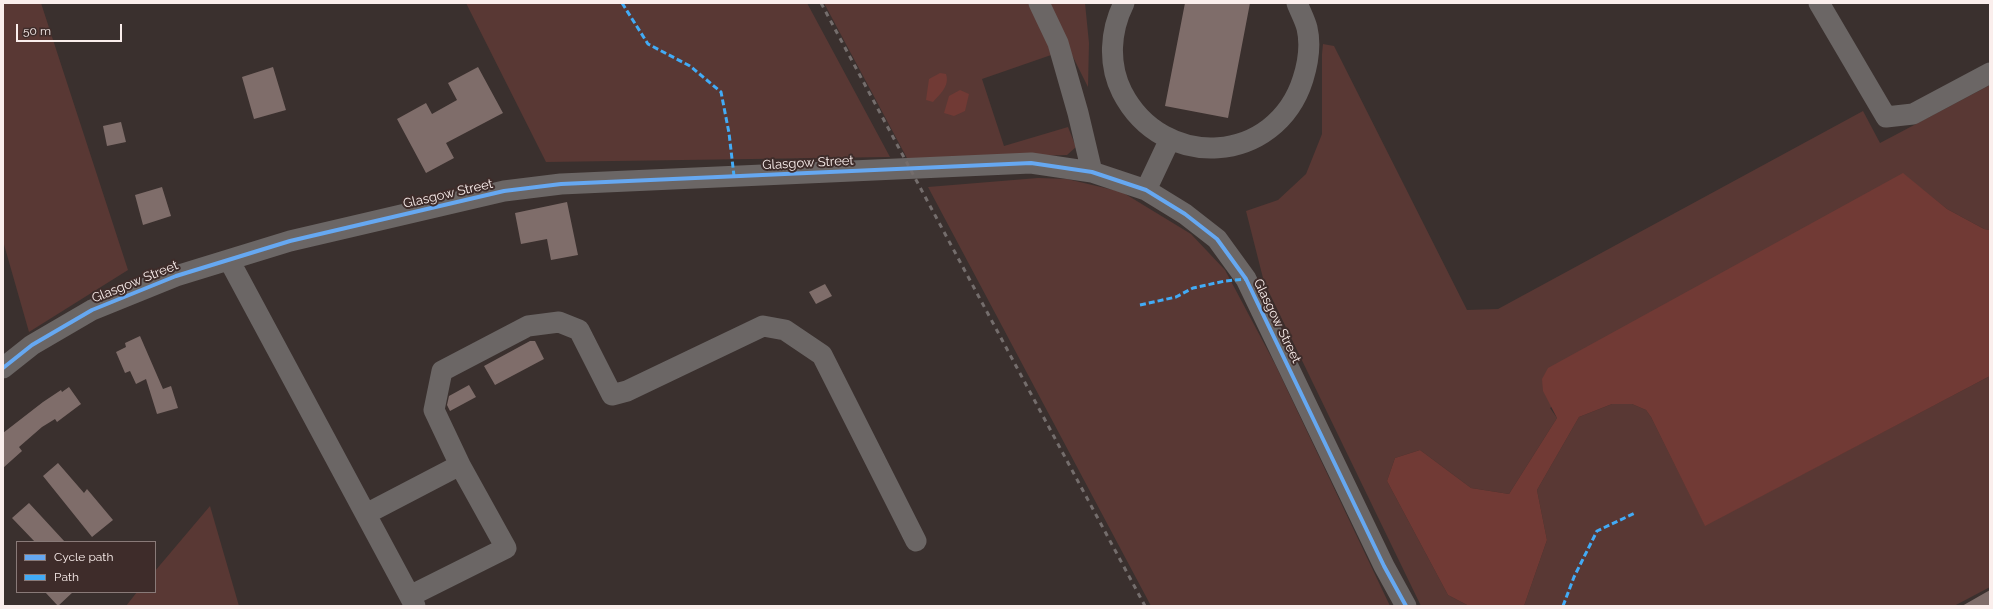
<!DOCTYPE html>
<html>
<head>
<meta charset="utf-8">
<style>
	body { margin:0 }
	#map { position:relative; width:1993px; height:609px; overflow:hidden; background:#3a302e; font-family:Raleway,sans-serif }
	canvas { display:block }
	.frame { position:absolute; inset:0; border:4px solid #faeeec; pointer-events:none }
	.legend { position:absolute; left:16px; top:541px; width:140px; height:52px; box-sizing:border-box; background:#3e2c2a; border:1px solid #897a78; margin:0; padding:5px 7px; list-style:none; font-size:12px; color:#faeeec }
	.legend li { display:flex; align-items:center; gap:8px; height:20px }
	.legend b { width:20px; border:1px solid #897a78 }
	.scale { position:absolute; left:16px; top:24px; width:106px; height:18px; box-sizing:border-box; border:2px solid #faeeec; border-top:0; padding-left:5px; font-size:12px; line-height:14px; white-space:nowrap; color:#faeeec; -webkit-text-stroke:3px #3e2c2a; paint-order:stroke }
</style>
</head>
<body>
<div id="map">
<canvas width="1993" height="609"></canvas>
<div class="frame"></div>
<ul class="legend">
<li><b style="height:5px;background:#66a8f1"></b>Cycle path</li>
<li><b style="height:5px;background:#42abf6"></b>Path</li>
</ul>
<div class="scale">50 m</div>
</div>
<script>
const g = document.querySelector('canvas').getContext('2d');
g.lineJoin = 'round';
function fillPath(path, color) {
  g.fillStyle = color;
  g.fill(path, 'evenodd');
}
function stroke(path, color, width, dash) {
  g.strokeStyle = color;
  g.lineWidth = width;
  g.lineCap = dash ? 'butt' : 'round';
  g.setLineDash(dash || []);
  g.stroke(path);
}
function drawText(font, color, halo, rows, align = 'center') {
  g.font = font + ' Raleway,sans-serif';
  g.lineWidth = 4;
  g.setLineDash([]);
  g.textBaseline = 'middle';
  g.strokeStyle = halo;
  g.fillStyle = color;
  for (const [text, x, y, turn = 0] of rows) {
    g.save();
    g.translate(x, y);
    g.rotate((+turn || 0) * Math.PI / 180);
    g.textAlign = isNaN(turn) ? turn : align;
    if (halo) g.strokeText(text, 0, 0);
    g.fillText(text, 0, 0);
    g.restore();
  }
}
fillPath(new Path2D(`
	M3,3h38l87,267 -99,62 -26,-91z
	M466,3h341l83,154 -344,5z
	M824,3h206l24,51 -72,25 22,67 64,-19 8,20 -9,8 -159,5z
	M1046,3h39l4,40 -1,44z
	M1323,44l11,2 133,264 31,-1 365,-198 17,32 110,-58v145l-6,-1 -37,-20 -44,-35 -353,234 7,10 -48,76 -38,-6 -51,-38 -25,8 -8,23 61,114 21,11h-48l-157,-324 -18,-71 32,-11 28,-26 16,-40v-80z
	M1038,178l29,1 55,13 69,42 34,36 50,94 115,242h-239l-223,-419z
	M1990,376v211l-36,19h-430l23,-66 -10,-50 42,-73 33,-13h20l14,6 5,7 54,108z
	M210,506l29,100h-113l11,-14h18v-21z`), '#593834');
fillPath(new Path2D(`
	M940,73l6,1c4,12 -6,20 -13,28l-7,-2 3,-21z
	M960,90l9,4 -4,17 -11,5 -10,-3 5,-17z
	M1903,173l44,36 37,20 6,1v146l-285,150 -54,-109 -5,-7 -14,-6h-20l-33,13 -42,73 10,50 -23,66h-55l-21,-11 -61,-114 8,-23 25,-8 51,38 38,6 48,-76 -14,-27 -1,-12 6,-11z`), '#713a35');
fillPath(new Path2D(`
	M1185,3h65l-22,115 -63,-12z
	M273,67l13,43 -32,9 -12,-42z
	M478,67l25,46 -57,30 8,15 -28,15 -29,-54 29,-16 6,11 25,-14 -9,-17z
	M121,122l5,20 -19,4 -4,-20z
	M162,187l9,29 -28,9 -8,-30z
	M567,202l11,53 -27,5 -4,-21 -26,5 -6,-31z
	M825,284l7,12 -16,8 -7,-12z
	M140,336l23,53 8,-3 7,22 -21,6 -11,-35 -10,5 -6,-13 -5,2 -9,-21 10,-5 -1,-4z
	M530,341h5l9,18 -49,26 -11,-19z
	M469,385l7,12 -26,14 -3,-6 2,-9z
	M69,387l12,17 -24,18 -2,-3 -13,8 -23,20 3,4 -19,17v-35l40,-31 18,-12 1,2z
	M58,463l26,30 3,-4 26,31 -21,17 -49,-61z
	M29,503l36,39h-30l-23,-24z
	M1990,590v16h-28z
	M45,592h28l-15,14z`), '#7f6d6a');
stroke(new Path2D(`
	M1039,3l19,40 20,70 14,59
	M1124,3c-14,28 -16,61 -2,89 41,80 154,73 181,-13 5,-16 8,-34 4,-51 -2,-8 -7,-17 -10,-25
	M1819,3l67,114 27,-3 77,-41
	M1146,190l24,-51
	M229,260l186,346
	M3,368l29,-23 60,-35 84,-34 114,-35 214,-50 57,-7 470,-21 61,9 54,18 39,24 32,25 29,40 138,287 22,40
	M460,465l-26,-55 8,-39 86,-45 31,-4 20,8 33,65 15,-4 136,-65 22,4 37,25 94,186
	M366,514l94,-49 46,83 -96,48`), '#6b6665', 21);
stroke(new Path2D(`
	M821,3l324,603`), '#746d6c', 3, [5, 5]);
stroke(new Path2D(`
	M622,3l26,41 42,22 31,26 8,41 5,43
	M1140,305l36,-8 17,-9 32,-7 21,-2
	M1563,606l11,-29 23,-46 38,-18`), '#42abf6', 3, [6, 3]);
stroke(new Path2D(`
	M3,368l29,-23 60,-35 84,-34 114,-35 214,-50 57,-7 470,-21 61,9 54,18 39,24 32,25 29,40 138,287 22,40`), '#66a8f1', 4);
drawText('13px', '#faeeec', '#3e2c2a', [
	["Glasgow Street",808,163,-3],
	["Glasgow Street",448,194,-13],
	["Glasgow Street",135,282,-22],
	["Glasgow Street",1277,321,64]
]);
</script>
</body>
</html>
